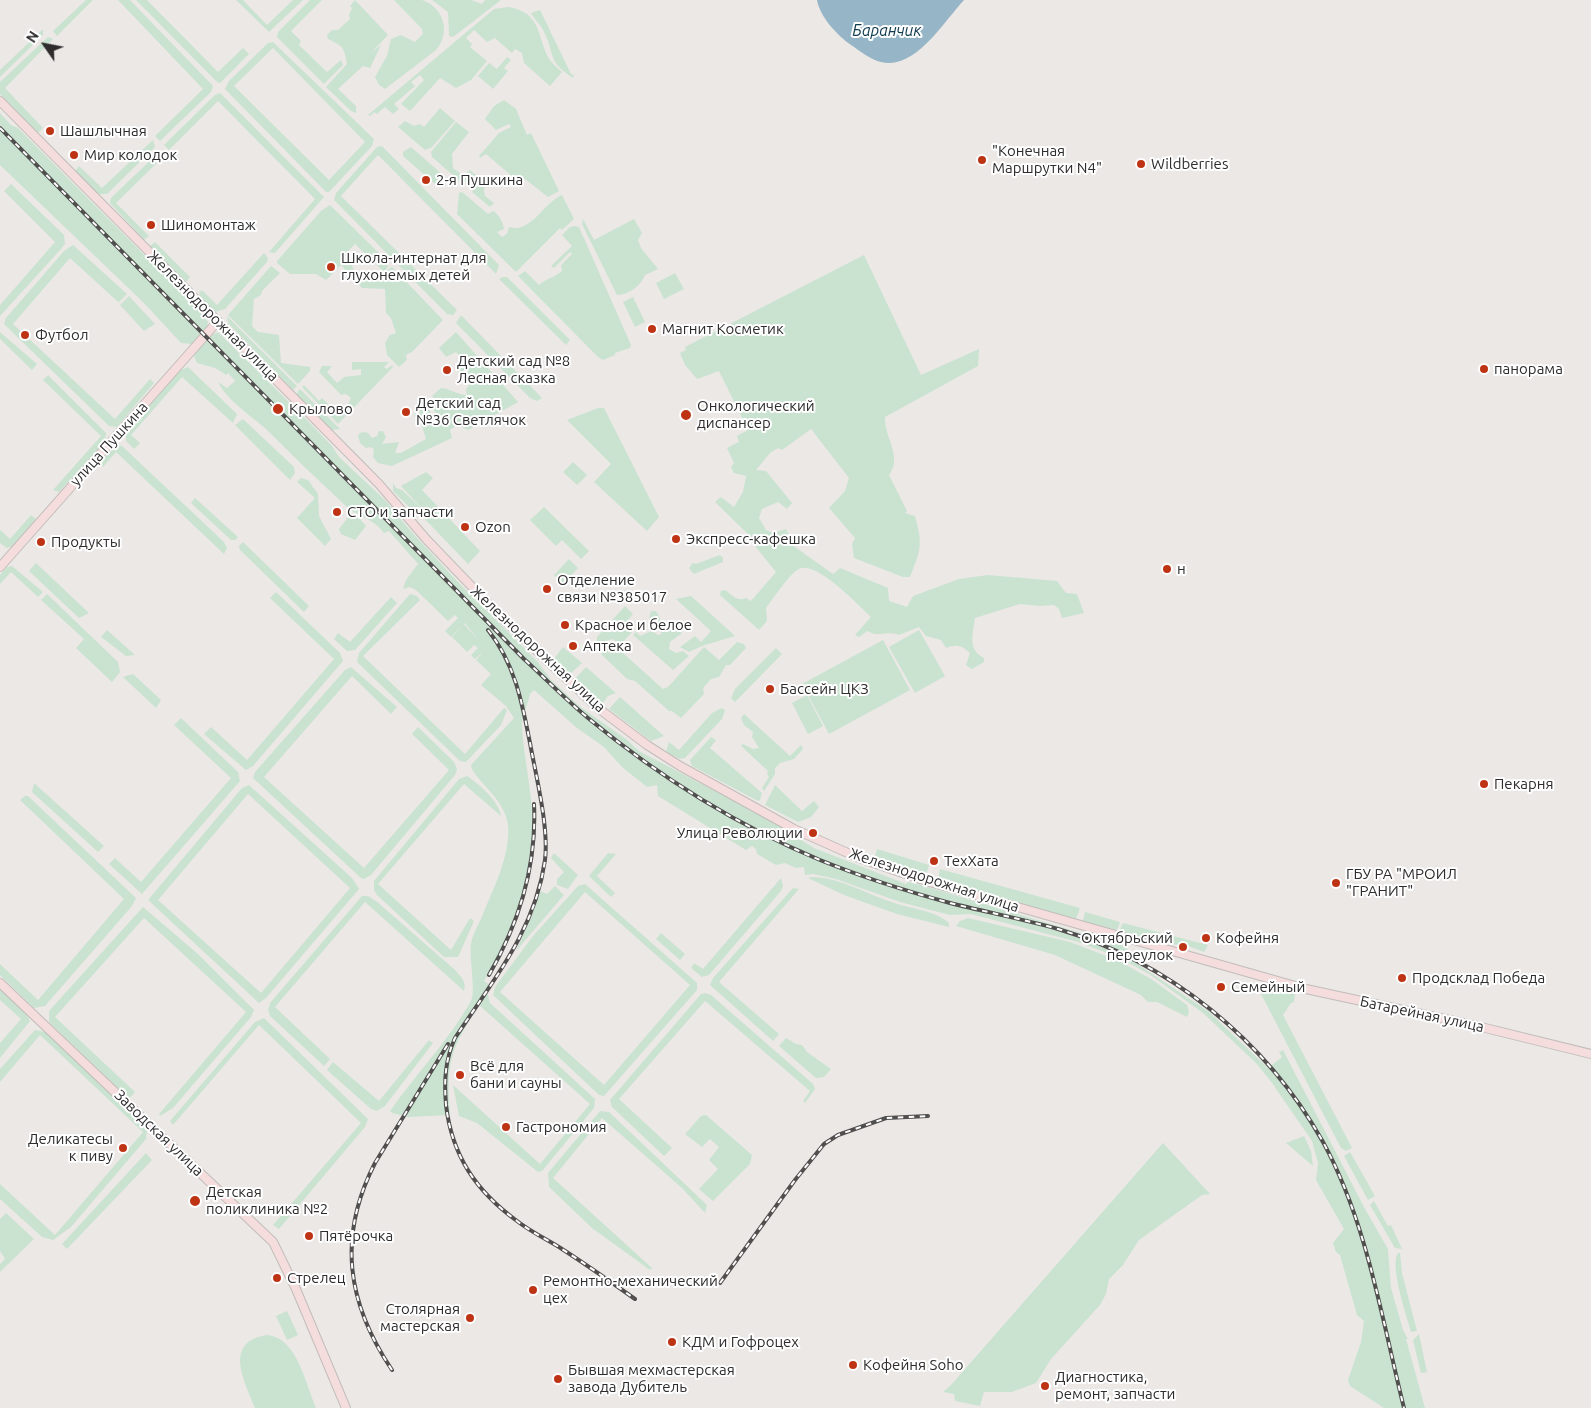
<!DOCTYPE html>
<html>
<head>
<meta charset="utf-8">
<style>
	body { margin:0 }
	#map { position:relative; width:1591px; height:1408px; overflow:hidden; background:#ece8e6; font-family:Ubuntu,sans-serif }
	canvas { display:block }
	.north { position:absolute; left:20px; top:20px; width:50px; height:50px; -webkit-text-stroke:4px #fff; paint-order:stroke; rotate:303deg; font-size:14px; font-weight:700; line-height:20px; text-align:center; color:#2e2c2c }
	.north::after { content:''; display:block; margin:auto; width:18px; height:22px; background:#2e2c2c; clip-path:polygon(50% 0,100% 100%,50% 72%,0 100%) }
</style>
</head>
<body>
<div id="map">
<canvas width="1591" height="1408"></canvas>
<div class="north">N</div>
</div>
<script>
const g = document.querySelector('canvas').getContext('2d');
g.lineJoin = 'round';
function fillPath(path, color) {
  g.fillStyle = color;
  g.fill(path, 'evenodd');
}
function stroke(path, color, width, dash) {
  g.strokeStyle = color;
  g.lineWidth = width;
  g.lineCap = dash ? 'butt' : 'round';
  g.setLineDash(dash || []);
  g.stroke(path);
}
function drawText(font, color, halo, rows, align = 'center') {
  g.font = font + ' Ubuntu,sans-serif';
  g.lineWidth = 4;
  g.setLineDash([]);
  g.textBaseline = 'middle';
  g.strokeStyle = halo;
  g.fillStyle = color;
  for (const [text, x, y, turn = 0] of rows) {
    g.save();
    g.translate(x, y);
    g.rotate((+turn || 0) * Math.PI / 180);
    g.textAlign = isNaN(turn) ? turn : align;
    if (halo) g.strokeText(text, 0, 0);
    g.fillText(text, 0, 0);
    g.restore();
  }
}
fillPath(new Path2D(`
	M86,0h7l-36,36 -4,-5z
	M118,0h12l83,86 -2,6 -51,49 -5,-5 48,-47z
	M136,0h11l71,72 25,-24 6,6 -29,29 -3,-1z
	M236,0h7l24,25 26,-25h10l-34,32z
	M310,0h12l-31,31 10,10 -2,4 28,27 14,-12 2,5 -19,19 -47,-47 1,-5z
	M355,0l33,35 -17,18 10,-8 -11,23 -7,-2 -25,23 18,17v7l-5,-2 -25,-24 21,-23c-3,-17 -4,-18 -19,-25l-1,-4 5,-5h6l12,-11 -1,-4 3,-7 -2,-2z
	M394,0c9,0 20,0 28,0 22,7 29,33 14,50l-51,39 -6,-4 -4,-8 12,-21 4,-17 10,-4 14,7 8,-8 -1,-5z
	M432,0h39l11,4 3,-4h16l-48,37 -4,-1 -1,-24z
	M509,7c32,6 28,28 39,50 3,6 9,10 14,15l-12,14 -26,-23 -2,-10 -7,-4 -3,4 -17,-15 -8,4 -13,-12 -8,8 6,6 -2,3 17,14 -16,19 -15,8 -16,-10 -30,33 -9,-7 23,-24 -4,-5 -9,7 4,4 -21,18 5,5 -6,5 -8,-7 -8,7 -3,-2 -4,4 -2,-1 126,-106z
	M540,10l31,64 3,1 -1,3c-27,-18 -17,-22 -29,-46 -3,-7 -9,-12 -13,-19z
	M43,29v6l-43,42v-7z
	M48,37l5,2 -48,49 38,40 -5,5 -38,-39v-12z
	M273,42l101,97 -2,7 -43,46h-3l-101,-103 4,-8 39,-38zM273,48l92,94 -36,38 -95,-94z
	M507,57l4,3 -7,8 4,3 -15,18 -15,-13 11,-13 8,6z
	M220,93l104,104 -49,56 -6,-1 46,-53 -97,-98 -49,49 -5,-5 51,-50z
	M504,100l12,9 11,26 4,-2 28,58 -11,6 -23,-18 -4,5 -35,-30 -6,4 -1,-2 20,-23 12,-6 -2,-3 -13,6 -11,-11 9,-13z
	M440,108l15,13 -23,26 -7,3 -27,-23 7,-6 9,5 6,-2 4,3z
	M0,113l11,12 7,3 183,184 7,10 -1,5 -15,17 -11,-1 -37,-40 -144,-138z
	M456,122l13,10 -17,22 1,14 11,8 6,-6 17,15 -3,4 1,7 9,7 -4,4 -18,-15 5,-8 -7,-6 -8,5 -30,-26 -1,-5z
	M153,140l2,7 -48,47h-9l-23,-23 4,-5 23,22z
	M382,146l117,119 -3,9 -118,-119 -37,41 114,112 2,2 -4,5 -6,-1 -113,-114 2,-7 41,-46z
	M411,147l33,29 4,5 -13,3 -32,-28v-4z
	M160,151l6,3 -50,49 33,33 -5,4 -34,-37 1,-5z
	M11,184l53,51 1,9 -4,5 -61,67v-11l55,-63 -51,-51z
	M462,192l26,22 5,-3c5,2 11,13 11,18l-7,3 5,5 5,-3 2,-7c22,7 34,-24 53,-32l12,24 -12,11 -2,-2 -44,44 -59,-58 2,-21z
	M330,205l53,52 5,9 -3,6 7,-5 51,53 -31,32 -6,3 1,5 -8,7 -12,-12 -2,-12 5,-8 6,-2 -5,-15 -5,-5 -1,-24 -23,-1 -21,-23 -15,15 -10,-6h-26l-13,-11v-2l44,-50zM355,244l29,28v1l-8,-1 -14,5 -9,-8 -3,-12 -4,-4z
	M583,219l11,21 40,-21 8,14 -4,7 3,8 17,21 -13,6c-4,11 -17,20 -28,20l-35,-71z
	M575,226l4,1 52,118 -1,3 -15,5v2l-12,5 -5,-3 -80,-81 7,-5 14,14c8,-7 15,-7 23,-14l-1,-6 11,-11 -2,-2 -16,16 -3,-2 21,-20 -10,-11 8,-8z
	M155,242l35,35 -4,5 -37,-35z
	M73,245l54,49 -8,8 -2,-1 -47,-43 -57,66 102,95 35,-40 4,4 -37,44 -8,-1 -105,-102 2,-6 58,-67z
	M264,253l4,5 -1,4 -42,47 -10,3 -13,-12 -3,-7 3,-3 15,15z
	M864,255l57,120 58,-26 -1,17 -93,51c-1,21 18,39 4,58l18,36 -2,2 10,3c8,29 6,33 -5,61h-7l-49,-19 -2,-14 3,-6 -26,-30 16,-17 4,-13 -38,-49 -29,21 -4,-2 -8,5 -14,17 10,1 26,32 -5,6 -9,-7 -16,7 -3,9 7,12 7,3 13,-4 9,18 38,27 7,-6 48,20 1,13 18,6 6,-11 46,-17 29,-4 69,6 9,12 11,1 7,19 -22,5 -3,-9 -5,-4 -14,1 -20,-2 -45,14c-2,17 -8,31 9,40v4l-12,7 -6,-4 4,-12c-9,-8 -13,-9 -24,-5l-5,-8 -15,-4 -7,-9 -20,8c-12,-5 -19,3 -32,-4l-8,6 -4,-2 16,-18c-13,-12 -55,-57 -72,-48 -9,4 -26,30 -33,39l1,13 -8,9 -39,-35 1,-4 4,-1c7,5 12,12 21,8l5,3 25,-29 -21,-26 -3,-8 -37,-36 6,-5 13,10 9,-15 3,-16 -12,-3 -3,-6 3,-4 -7,-15 12,-6 -2,-6 11,-6 -29,-59 -22,8 -12,-14 -5,-12 6,-3 -1,-3z
	M271,266l9,7 -18,18 -1,4 -7,4 -2,27 6,6 21,3 2,28 29,4v4l-12,13 -70,-69z
	M675,273l9,16 -20,10 -8,-16z
	M503,277h4l63,63 -4,5 -67,-66z
	M129,296l26,28 -11,7 -24,-26z
	M633,297l12,25 -10,5 -12,-25z
	M461,315l81,83 -5,3 -7,-3 -74,-75z
	M227,316l70,70 -4,4 -65,-67z
	M0,332l37,32 -5,6 -32,-31z
	M218,332l84,83 30,31 7,11 46,43 24,29 47,51 82,82 13,18 28,26 47,33 13,12 125,66 50,31 92,36 2,-2 13,3 203,61 6,6 -2,6 80,53 60,57 14,-11 -3,-5 4,-2 82,159 23,40 3,39 12,42 5,9h-2l19,69h-41l-34,-22 -2,-6 13,-38 3,-21 -7,-6 -17,-60 -4,-3 -3,-9 11,-14 -28,-49 2,-17 -6,-22 -40,-58 -15,-19 -54,-51 -54,-39 -29,-16 -42,-16 -107,-28 -21,1 -50,-13 -64,-23 -23,-5 -8,1 -1,-8 -8,1 -11,-5 -9,2 -19,-11 -1,-5 -4,-3 -6,4 -88,-54 -1,-11 -10,2 -25,-20 -18,-20 -27,-19 -43,-38 -4,4c-2,10 -9,24 -8,34 2,27 8,55 10,83 4,59 -18,120 -48,170l7,5 -4,6 3,11 105,96 -1,9 -52,63 -4,1 -61,-49 -18,-7 -6,-31 87,79 50,-60 -111,-99c-29,45 -33,57 -29,110l-42,2 -16,-4 -2,-2c26,-37 59,-71 81,-110 5,-9 -2,-45 0,-57 1,-8 6,-17 10,-25 11,-28 30,-63 27,-94 -3,-27 -37,-48 -37,-60l43,-47 -8,-12 -25,-21 10,-11 -15,-14 7,-8 -8,7 -4,-4 7,-7 -4,-3 -7,7 -15,-15 12,-13 15,17 -14,-18 -14,14 -6,-6 13,-13 -3,-3 -7,6 -32,-31 -6,-3 -7,2 3,-9 12,-16 -29,-33 -5,2c-12,-16 -25,-15 -37,-26 -27,-25 -54,-51 -80,-77 -15,-14 -39,-28 -49,-48l9,6 8,-7 -7,-8 -2,2 -11,-7 -18,-5 -3,-7c4,-10 14,-20 24,-24z
	M456,332l62,70 -50,28 -11,-5 -7,5 2,8 -60,28 -14,-3 -5,-6 1,-8 -4,-2 -4,1 -6,-5 -2,-8 4,-3 6,1 4,5 5,-2 2,-5h4l3,6 -4,7 17,-2 -4,11h6l25,-14 -4,-13 -8,-10 1,-3 9,-5 5,1 4,10 11,8 -14,-23 6,-3 -4,-5 9,-8c10,1 17,7 26,7l-1,-6 7,-9c-8,-1 -12,0 -15,-8l6,-7v-5l-8,-8 -10,5 -7,-9z
	M352,362h37l-5,5 3,2 5,-4 1,2 -55,57 -36,-37 2,-2 15,16 3,-3 13,13 7,-7 5,3 4,-9 -5,-4 -5,1 -22,-23 3,-6h10l-5,6 10,11 7,-6 17,-2v-6l-9,1z
	M188,367l49,47 -4,9 -51,-46 -51,58 9,8 -6,6 -8,-8v-9l8,-10 7,-3 7,-12 31,-36z
	M48,375l58,58 -1,9 -46,50 -6,-2 48,-54 -58,-56z
	M300,389l40,40 -8,1 -36,-36z
	M598,408h6l55,109 -12,14 -53,-49 17,-18 -44,-44z
	M243,419l51,48 1,6 -5,7 -55,-55z
	M117,445l5,1 102,96 3,6 -3,6 -108,-102 -13,15 -5,-4z
	M573,462l14,13 -10,10 -14,-13z
	M426,472l7,6 -11,12 58,61 -12,13 -50,-52 -8,-4 -17,-17v-8l3,5 6,2 20,19 -21,-23z
	M301,478l7,2 10,14 1,22 12,23 -6,7 -28,-28 18,-20 -18,-16z
	M195,498l43,39 -3,3h-4l-40,-37z
	M544,507l45,44 -8,8 -19,-19 -6,6 -26,-26z
	M31,515l5,4 -23,27 -6,2 -7,-5v-13l10,9z
	M349,516l10,2 7,8 -11,14 -14,-6 -2,-5z
	M243,542l66,64 -5,6 -64,-62 -1,-4z
	M720,555l3,3v4l-29,12 -5,-6 4,-5 3,1z
	M569,559l9,9 -15,16 -9,-9z
	M36,563l53,50 -10,5 -50,-47z
	M12,566l31,26 -5,5 -27,-25 -11,12v-9l7,-8z
	M276,592l64,61 3,8 -90,105 -7,4 -42,-36 7,-7 36,33 87,-101 -64,-61z
	M47,594l71,68 2,10 -8,10 -36,-34 8,-9 -43,-39z
	M410,594l7,2 3,4 -57,56 102,98 39,-46 3,2 -6,15 -35,37 -6,-1 -103,-99 2,-9z
	M691,596l44,40 -33,10 -13,6 -9,-5 15,-11 6,6 10,-11 -35,-32z
	M391,597l6,6 -42,47 -8,1 -13,-12 4,-6 12,9z
	M625,606l8,8 -7,8 8,8 -14,15 -7,-6 -16,4v-6z
	M651,611h5c4,5 3,11 10,15 5,3 10,2 16,7l-12,9 -1,7 7,4 7,-2 6,5 -16,14 -40,-35 3,-3 4,4 12,-5 6,4 4,-1 -13,-15z
	M107,630l28,25 -9,1 -25,-19z
	M919,630l26,46 -30,17 -26,-46z
	M883,640l27,50 -81,44 -27,-50z
	M737,642l7,2 2,4 -16,17h-4l-7,12 -8,2 -8,9 1,6 -23,24 -9,-7h-3l-34,-30 -8,-2 -26,-25 5,-8 8,-1 49,44 5,-2 36,-40 15,13z
	M563,647l19,16 -13,12 -16,-15z
	M776,648l6,6 -47,48 -4,-4 4,-9z
	M351,667l46,40 -6,7 -39,-38 -88,101 100,91 85,-98 -37,-36 6,-7 36,35 3,7 -2,6 -84,100 -7,4 -3,-1 -108,-100 2,-6 90,-102z
	M586,667l30,26 -8,3 -6,8 -28,-24z
	M133,674l28,26 -5,8 -33,-31z
	M807,695l16,31 -15,8 -16,-31z
	M620,697l44,39 -13,5 -42,-32z
	M722,708l3,2 -3,9 -37,39 -5,1 -14,-7 3,-10 10,8 33,-37z
	M744,714l46,42 11,-11 2,4 -9,10 -14,4 -5,5v6l-11,17 -2,-3 7,-11 -2,-3 1,-3 -27,-25 2,-2 10,5 6,-1 -7,-11 1,-5 -9,-7 -3,-7z
	M181,718l57,54 2,9 -98,113 -33,-30 6,-6 26,24 90,-104 -57,-53z
	M711,737l5,3 -6,8 52,45 -2,7 -2,1 -66,-35 -2,-6z
	M467,776c12,8 32,25 34,40l-37,-32 -86,100 73,66 19,-32 4,3 -16,36h-14l-67,-62 -3,-5v-9l85,-102z
	M34,783l70,63 -6,6 -66,-60z
	M249,785l103,93 7,11 -93,109 -7,5 -111,-103 94,-112zM248,794l102,94 -89,105 -103,-93z
	M775,785l27,26 12,-10 5,6 -8,10 -13,5 -33,-17z
	M25,796h3l108,102 -4,8 -87,100 -11,2 -34,-33v-11l38,36 86,-101 -104,-99z
	M877,849l52,16 -2,7 -5,1 -38,-11 -9,-6z
	M554,853l24,22 -10,14 -11,-4v-6l7,-7 -13,-14z
	M608,853l8,1 -19,22 18,17 -4,4 -22,-21z
	M940,869l140,39 -4,11 -138,-40z
	M811,877c28,0 55,17 81,25 18,7 43,8 57,21v4l-52,-13 -53,-19 -36,-17z
	M781,878l2,8 -2,5 -72,84 -7,2 -11,-9 3,-5 9,6z
	M585,884l112,99v7l-93,106 -5,-1 -106,-100 2,-8 38,-51 45,-50zM585,892l105,93 -86,100 -104,-93z
	M555,886l9,9 -48,56 16,-36 8,-24 7,3z
	M793,888l6,1 -80,93 60,52 -6,7 -63,-56 3,-7z
	M362,896h6l8,5 78,68c6,7 13,12 10,22l-99,-89 -90,105 55,52 -6,7 -54,-50 -2,-6 2,-7z
	M143,907l55,47 56,56 -3,7 -78,91 -13,8 -1,-2 87,-102 -102,-94 -89,99 80,75 -6,7 -80,-77v-11z
	M1085,912l35,10 -3,8 -34,-9z
	M968,918l102,24 47,18 34,19 36,26 2,7 -2,5 -30,-15h-9l-7,-7 -86,-40 -99,-29 4,-5z
	M1123,923l85,22 -4,7 -16,-6 -32,-4 -37,-11z
	M661,933l24,21 -5,6 -24,-21z
	M1264,982l31,12 -1,8 -3,1 -8,12 69,133 -6,3 -5,-3 -81,-156v-5z
	M0,989l27,26 3,6 -30,37v-15l21,-24 -21,-19z
	M705,993l6,2 102,89 2,5 -10,14 -2,-2 7,-10 -105,-90 -86,98 53,49 -8,8 -52,-49 -2,-7 91,-106z
	M264,1018l104,101 -3,8 -86,102 -6,-4 88,-102 -102,-98 -86,100 -3,-4 85,-99z
	M35,1030l11,2 96,91 5,8 -1,8 -75,88 -18,13 -11,-3 -42,-38v-15l55,51 88,-103 -103,-97 -40,47v-13z
	M786,1038l10,6 6,1 5,7 24,17 -7,8 -8,1 -37,-32z
	M429,1040l4,3 -48,63 -8,5 -6,-2 -44,-39 6,-8 46,39z
	M600,1111l9,1 98,93 -2,8 -23,-25 -80,-70 -49,60 99,90 -2,2 -58,-42 -43,-41 -1,-14z
	M706,1115l46,40 -2,9 -37,37 -14,-12 19,-20 -9,-9 10,-13 -9,-8 -8,8 -17,-13 16,-18z
	M1304,1136l7,15 2,15 -27,-23z
	M1163,1143l47,51 -8,1 -63,45 -16,25 -14,14 -3,15 -6,11 -49,54 -15,24 -24,9h-28l-4,14 -25,-5 -1,-7 -11,-2 8,-7z
	M1350,1152l25,44 -7,4 -24,-44z
	M146,1153l6,7 -85,89 -5,-5z
	M1374,1201l14,25 3,-1 11,24 -7,-1 -25,-43z
	M6,1213l28,26 -34,33v-8l5,-5 -5,-8v-32z
	M1398,1253h2l2,20 15,58 -6,1c-4,-15 -22,-66 -13,-79z
	M287,1311l11,24 -11,5 -11,-24z
	M1419,1334l8,38 -6,1 -8,-33z
	M267,1335c30,2 39,50 49,73h-61c-10,-26 -33,-66 12,-73z`), '#c9e3d0');
fillPath(new Path2D(`
	M817,0h147c-19,20 -49,71 -83,62 -10,-2 -21,-11 -30,-17 -14,-10 -31,-28 -34,-45z`), '#96b5c7');
const secondary = new Path2D(`
	M0,101l379,383 48,56 76,79 95,89 49,37 33,21 114,63 65,29 67,23 380,108 171,37 114,28
	M0,567l218,-246
	M0,983l273,259 23,47 50,119`);
stroke(secondary, '#c1bdbb', 10);
stroke(secondary, '#f4dddc', 8);
const rail = new Path2D(`
	M0,128l524,531c21,19 41,40 64,59 69,57 148,107 232,142 42,17 86,31 130,43 36,9 72,16 108,26 111,33 208,111 265,213 44,80 59,178 81,266
	M488,630c27,34 34,72 42,113 6,33 19,84 15,117 -10,71 -52,120 -90,178 -10,22 -11,43 -9,67 6,51 30,86 71,116 14,11 31,19 45,28 25,16 49,33 73,50
	M489,975c30,-52 48,-110 45,-171
	M720,1283l75,-103 29,-36 14,-9 48,-17 42,-2
	M392,1370c-45,-67 -55,-133 -17,-207l73,-119`);
stroke(rail, '#514e4e', 4);
stroke(rail, '#fff', 2, [5.5]);
for (const [x, y, r, color] of [
	[50,131,5,"#bd3314"],
	[74,155,5,"#bd3314"],
	[982,160,5,"#bd3314"],
	[1141,164,5,"#bd3314"],
	[426,180,5,"#bd3314"],
	[151,225,5,"#bd3314"],
	[331,267,5,"#bd3314"],
	[652,329,5,"#bd3314"],
	[25,335,5,"#bd3314"],
	[1484,369,5,"#bd3314"],
	[447,370,5,"#bd3314"],
	[278,409,6,"#bd3314"],
	[406,412,5,"#bd3314"],
	[686,415,6,"#bd3314"],
	[337,512,5,"#bd3314"],
	[465,527,5,"#bd3314"],
	[676,539,5,"#bd3314"],
	[41,542,5,"#bd3314"],
	[1167,569,5,"#bd3314"],
	[547,589,5,"#bd3314"],
	[565,625,5,"#bd3314"],
	[573,646,5,"#bd3314"],
	[770,689,5,"#bd3314"],
	[1484,784,5,"#bd3314"],
	[813,833,5,"#bd3314"],
	[934,861,5,"#bd3314"],
	[1336,883,5,"#bd3314"],
	[1206,938,5,"#bd3314"],
	[1183,947,5,"#bd3314"],
	[1402,978,5,"#bd3314"],
	[1221,987,5,"#bd3314"],
	[460,1075,5,"#bd3314"],
	[506,1127,5,"#bd3314"],
	[123,1148,5,"#bd3314"],
	[195,1201,6,"#bd3314"],
	[309,1236,5,"#bd3314"],
	[277,1278,5,"#bd3314"],
	[533,1290,5,"#bd3314"],
	[470,1318,5,"#bd3314"],
	[672,1342,5,"#bd3314"],
	[853,1365,5,"#bd3314"],
	[558,1379,5,"#bd3314"],
	[1045,1386,5,"#bd3314"]
]) {
  const dot = new Path2D();
  dot.arc(x, y, r, 0, 2 * Math.PI);
  g.fillStyle = color;
  g.fill(dot);
  stroke(dot, '#fff', 2);
}
drawText('15px', '#2e2c2c', '#fff', [
	["Шашлычная",60,131],
	["\"Конечная",992,151],
	["Маршрутки N4\"",992,168],
	["Мир колодок",84,155],
	["Wildberries",1151,164],
	["2-я Пушкина",436,180],
	["Шиномонтаж",161,225],
	["Школа-интернат для",341,258],
	["глухонемых детей",341,275],
	["Магнит Косметик",662,329],
	["Футбол",35,335],
	["Детский сад №8",457,361],
	["Лесная сказка",457,378],
	["панорама",1494,369],
	["Детский сад",416,403],
	["№36 Светлячок",416,420],
	["Онкологический",697,406],
	["диспансер",697,423],
	["Крылово",289,409],
	["СТО и запчасти",347,512],
	["Ozon",475,527],
	["Экспресс-кафешка",686,539],
	["Продукты",51,542],
	["н",1177,569],
	["Отделение",557,580],
	["связи №385017",557,597],
	["Красное и белое",575,625],
	["Аптека",583,646],
	["Бассейн ЦКЗ",780,689],
	["Пекарня",1494,784],
	["Улица Революции",803,833,"right"],
	["ТехХата",944,861],
	["ГБУ РА \"МРОИЛ",1346,874],
	["\"ГРАНИТ\"",1346,891],
	["Октябрьский",1173,938,"right"],
	["переулок",1173,955,"right"],
	["Кофейня",1216,938],
	["Продсклад Победа",1412,978],
	["Семейный",1231,987],
	["Всё для",470,1066],
	["бани и сауны",470,1083],
	["Гастрономия",516,1127],
	["Деликатесы",113,1139,"right"],
	["к пиву",113,1156,"right"],
	["Детская",206,1192],
	["поликлиника №2",206,1209],
	["Пятёрочка",319,1236],
	["Стрелец",287,1278],
	["Ремонтно-механический",543,1281],
	["цех",543,1298],
	["Столярная",460,1309,"right"],
	["мастерская",460,1326,"right"],
	["КДМ и Гофроцех",682,1342],
	["Кофейня Soho",863,1365],
	["Бывшая мехмастерская",568,1370],
	["завода Дубитель",568,1387],
	["Диагностика,",1055,1377],
	["ремонт, запчасти",1055,1394]
], 'left');
drawText('15px', '#2e2c2c', '#fff', [
	["Железнодорожная улица",213,316,45],
	["улица Пушкина",109,444,-48],
	["Железнодорожная улица",538,649,43],
	["Железнодорожная улица",934,880,18],
	["Батарейная улица",1422,1014,12],
	["Заводская улица",159,1133,44]
]);
drawText('italic 16px', '#0e394d', '#fff', [
	["Баранчик",887,31]
]);
</script>
</body>
</html>
